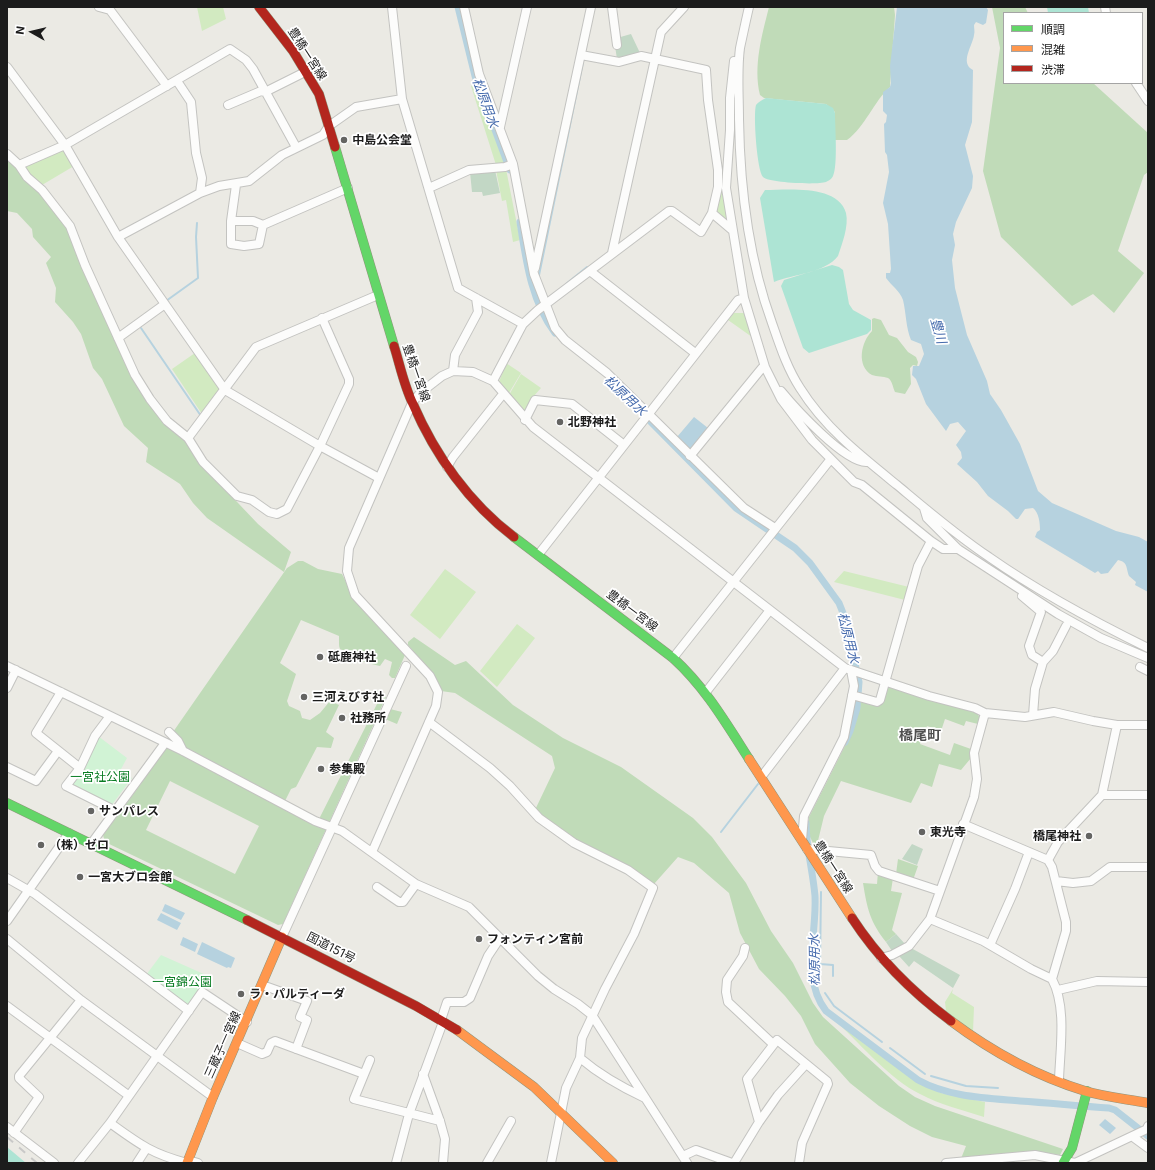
<!DOCTYPE html>
<html>
<head>
<meta charset="utf-8">
<style>
	body { margin:0 }
	#map { position:relative; width:1155px; height:1170px; overflow:hidden; background:#ebeae4; font-family:Inter,"Noto Sans JP",sans-serif }
	canvas { display:block }
	.frame { position:absolute; inset:0; border:8px solid #1c1c1c; pointer-events:none }
	.legend { position:absolute; left:1003px; top:12px; width:140px; height:72px; box-sizing:border-box; background:#fff; border:1px solid #a4a4a4; margin:0; padding:5px 7px; list-style:none; font-size:12px; color:#1c1c1c }
	.legend li { display:flex; align-items:center; gap:8px; height:20px }
	.legend b { width:20px; border:1px solid #a4a4a4 }
	.north { position:absolute; left:12px; top:12px; width:40px; height:40px; -webkit-text-stroke:3px #fff; paint-order:stroke; rotate:278deg; font-size:11px; font-weight:700; line-height:16px; text-align:center; color:#1c1c1c }
	.north::after { content:''; display:block; margin:auto; width:14px; height:18px; background:#1c1c1c; clip-path:polygon(50% 0,100% 100%,50% 72%,0 100%) }
</style>
</head>
<body>
<div id="map">
<canvas width="1155" height="1170"></canvas>
<div class="frame"></div>
<ul class="legend">
<li><b style="height:5px;background:#63d668"></b>順調</li>
<li><b style="height:5px;background:#ff974d"></b>混雑</li>
<li><b style="height:5px;background:#b3261e"></b>渋滞</li>
</ul>
<div class="north">N</div>
</div>
<script>
const g = document.querySelector('canvas').getContext('2d');
g.lineJoin = 'round';
function fillPath(path, color) {
  g.fillStyle = color;
  g.fill(path, 'evenodd');
}
function stroke(path, color, width, dash) {
  g.strokeStyle = color;
  g.lineWidth = width;
  g.lineCap = dash ? 'butt' : 'round';
  g.setLineDash(dash || []);
  g.stroke(path);
}
function drawText(font, color, halo, rows, align = 'center') {
  g.font = font + ' Inter,"Noto Sans JP",sans-serif';
  g.lineWidth = 3.5;
  g.setLineDash([]);
  g.textBaseline = 'middle';
  g.strokeStyle = halo;
  g.fillStyle = color;
  for (const [text, x, y, turn = 0] of rows) {
    g.save();
    g.translate(x, y);
    g.rotate((+turn || 0) * Math.PI / 180);
    g.textAlign = isNaN(turn) ? turn : align;
    if (halo) g.strokeText(text, 0, 0);
    g.fillText(text, 0, 0);
    g.restore();
  }
}
fillPath(new Path2D(`
	M197,7h26l3,12 -24,12z
	M474,85l28,70 3,9 -9,1 -25,-79z
	M64,149l10,17 -32,19 -13,-8 -4,-10z
	M506,169l14,71 -7,2 -7,-42 -4,1 -6,-31z
	M721,183l2,2 4,35 -2,1 -9,-8z
	M734,313h10l8,24 -24,-17z
	M195,353l25,37 -18,24 -30,-45z
	M506,363l15,10 -12,20 -10,-11z
	M521,374l20,14 -8,9 -8,17 -16,-19z
	M445,569l31,23 -36,47 -30,-24z
	M844,571l65,16 -4,13 -71,-18z
	M517,624l18,14 -38,49 -17,-16z
	M953,989l-1,4 22,14 -1,25 -27,-21 -1,-9z
	M839,1024l79,59 23,10 44,9 -1,15c-21,-7 -44,-12 -64,-23 -30,-15 -57,-47 -81,-70z`), '#d2eac1');
fillPath(new Path2D(`
	M769,7h125l1,8 -5,72c-16,14 -25,40 -43,53h-12v-28l-9,-8 -62,-6 -4,-3c-7,-29 2,-60 9,-88z
	M992,7h33l3,6h-24v70h89l55,50v39l-4,3 -26,76 26,22 -30,40 -21,-19 -21,12 -71,-69 -18,-66 17,-123z
	M7,158l32,33 25,32 68,153 54,64 15,24 57,60 33,28 -7,20 -77,-54 -14,-15 -13,-19 -34,-22 2,-14 -24,-22 -22,-47 -9,-11 -12,-34 -8,-12 -18,-20 1,-14 -10,-25 5,-6 -18,-20 -1,-8 -15,-16 -10,-2z
	M874,318l7,2 8,15 8,3 11,14 8,5 2,5 -1,4 -4,-1 -3,3 1,16 -6,10 -10,-2c-2,-4 -3,-12 -7,-14 -5,-2 -11,-1 -16,-3 -16,-9 -11,-33 0,-44v-12z
	M298,561h5l15,8 24,5 11,22 52,56v3l-10,23h-3l-3,-3 3,-13 -7,-3 -5,7c-12,-3 -20,-3 -27,-14 -15,-3 -14,0 -14,-16l-38,-16 -21,43 16,11 -9,27 2,5 11,5 2,7 8,2 10,-7 10,-12 9,4 -13,27 8,6 -3,10 -14,-1 -21,40 -5,2 -8,16 2,5 27,14 5,-1 61,-121 -4,-7v-5h3l9,7 -103,227 -5,1 -173,-83 -2,-7 37,-50 26,-39 7,-14 114,-164zM170,781l89,45 -24,48 -89,-44z
	M414,637l41,28 11,-4 47,44 50,33 58,29 72,51 19,19 34,46 25,48 22,32 20,40 10,14 76,69 16,11 20,9 128,43 -3,6 -25,-4 -75,10 6,-15 -34,-9 -22,-11 -31,-20 -29,-23 -35,-39 -14,-28 -16,-20 -26,-27 -19,-36 -11,-40 -35,-30 -16,-6 -24,27 -23,-16 -56,-27 -40,-31 20,-42 -3,-12 -97,-63 -14,-2 -8,-17 -25,-29v-3z
	M886,685l91,28 3,5 -2,6 -12,-3 -2,5 -19,-7 -4,12 -14,-5 -7,18 30,11 4,-12 17,6v9l-10,12 -22,-6 -7,23 -11,-4 -10,20 -70,-22 -17,35 -8,33 -8,-16 1,-16 43,-85 8,-33 17,5z
	M390,709l12,3 -5,12 -12,-5z
	M898,859l20,7 -5,14 -17,-6z
	M878,872l15,6 -2,13 11,2 -10,37 4,4 -10,8c-16,-20 -19,-34 -23,-59l14,1z`), '#c0dbb8');
fillPath(new Path2D(`
	M631,34l9,19 -23,6 -2,-13 2,-8z
	M495,170l5,23 -17,3 -1,-4h-10l-2,-20z
	M912,844l11,5 -6,16 -15,-6z
	M896,934l9,10 -13,7 -6,-9z
	M911,948l49,27 -7,13 -39,-27 -5,6 -10,-11z`), '#c2d7c5');
fillPath(new Path2D(`
	M98,736l29,22 -7,13 12,7 -21,28 -40,-20v-3z
	M161,955l45,20 -4,12 -13,18h-3l-40,-30z`), '#d1f3d5');
fillPath(new Path2D(`
	M1047,7h41l1,6h-41z
	M766,98l60,6 7,4 2,5c0,13 3,53 -2,63 -1,3 -5,5 -7,6 -8,3 -57,1 -63,-5 -6,-6 -10,-63 -7,-72 2,-3 6,-5 10,-7z
	M765,190c22,0 73,-6 81,23 3,13 -4,31 -8,43 -13,17 -44,18 -64,26l-14,-84z
	M832,265l7,2 4,3 6,34 4,6 18,10v10l-4,4 -58,19 -6,-5 -22,-62 3,-6z
	M7,1147l19,16h-19z`), '#ade4d4');
fillPath(new Path2D(`
	M897,7h89l2,3 -2,13 -3,2 -7,-3 -2,3c0,3 1,7 0,10 -1,10 -15,28 -1,35l-1,52 -7,23 8,31 -1,12 -16,34 -3,12 2,11 -3,15 3,28 12,47 20,46 3,13 11,16 19,34 18,47 14,12 64,28 23,6 9,5v50l-13,-7 1,-3 -7,-6c-3,-8 -1,-14 -11,-16l-10,13 -7,1 -3,-3 -3,2 -60,-36 2,-5 3,-2c0,-7 -1,-17 -7,-22l-8,1 -7,10h-2l-8,-8 -20,-15 -11,-14 -20,-18 5,-6 -1,-6 -5,-7 10,-14 -8,-9 -8,2 -4,7 -20,-27 -10,-25 -4,-4 1,-9h6l5,-12 -3,-10 -10,-4c-5,-11 -5,-28 -8,-40 -3,-9 -12,-15 -17,-22v-5h4l1,-4 -3,-45 -5,-21 6,-31 -2,-17 -2,-3 -1,-28 2,-2 1,-7 -4,-4v-19l7,-5 1,-4 -1,-17z
	M694,417l14,11 -18,23 -13,-14z
	M165,904l20,9 -4,7 -19,-9z
	M161,913l20,10 -4,7 -20,-10z
	M183,937l15,7 -3,8 -15,-7z
	M202,942l33,16 -4,10 -3,-1 -1,1 -30,-14z
	M1105,1119l11,9 -6,6 -11,-9z`), '#b6d2df');
stroke(new Path2D(`
	M539,275l44,-213
	M566,284l21,-17
	M166,301l32,-23 -2,-41 1,-14
	M141,328l60,88
	M721,832l37,-48
	M821,892l-1,72 13,1v11
	M825,993l9,13 48,36
	M890,1048l35,26
	M931,1076l35,10 32,2`), '#b6d2df', 2);
stroke(new Path2D(`
	M458,7l17,69 35,94
	M520,222c6,38 11,79 35,111
	M650,421l86,87 59,40 15,15 29,40 6,15 14,64 -2,26 -7,23 -5,11
	M806,823c0,24 7,49 9,73 2,38 -14,83 11,115l92,69c31,17 67,18 102,21 30,2 59,5 89,7l6,2 33,26`), '#b6d2df', 7);
const street = new Path2D(`
	M99,7l11,3 57,76
	M392,7l10,92 56,189 65,36
	M464,7l15,67 34,90 21,110 21,54 10,12 42,33 137,135 31,20
	M612,7l5,38
	M749,7c-3,13 -6,27 -9,41 -3,23 -1,47 -1,71 1,70 9,138 33,204 8,23 15,45 28,65 25,40 61,68 97,97 30,25 59,50 92,72 50,35 104,64 159,91
	M1105,7l1,6
	M7,67l58,78 53,92 107,153 95,56 59,32
	M177,81l14,21 5,51 6,25 -2,15
	M1136,83l12,18
	M228,105l33,-14 4,1 42,-21
	M500,127l27,-120
	M7,154l12,11 8,12 15,13 28,36 15,39 50,110 15,24 17,22 21,17 15,24 34,34 15,4 17,12 8,2 10,-5 33,-63 29,-62v-5l-27,-61
	M19,165l46,-20 165,-96 16,11 7,9 43,78
	M236,185l-5,36v23l13,2 15,-2 4,-19
	M429,188l40,-18 36,-3 8,-3
	M712,213l20,17
	M231,221h22l10,4 85,-37
	M118,237l82,-44 19,-7 30,-5 33,-26 41,-20 6,-9 27,-19 46,-8
	M612,253l49,-221 23,-25
	M535,268l56,-261
	M590,271l105,82
	M118,338l47,-34
	M765,367l16,32 31,41 42,42 8,3 69,56 12,8h15
	M453,371l2,-16 23,-43 -2,-14
	M493,381l30,-57 15,-14 131,-99h3l29,21 11,-19 6,-26v-17l-10,-70 -2,-30 -65,-14 -22,6 -38,-7
	M781,391c14,17 63,71 85,71
	M525,420l10,-20 37,4 52,41
	M188,438l68,-91 122,-52
	M690,456l72,-88 3,-1 -21,-69
	M447,467l6,-10 50,-63
	M924,508l3,10 31,31 100,65 43,24 47,20
	M538,555l200,-255 6,-2 -18,-110 4,-58v-32l4,-37
	M1022,596l19,16 -12,34 3,9 11,7 -8,27 -2,26
	M673,658l157,-198
	M1043,662l10,-11 13,-25
	M7,666l176,85 132,70 27,10 74,53 53,23 69,69 16,13 24,15 14,11 95,148
	M1140,667l8,4
	M7,688l9,-18
	M61,692l-25,41 44,35
	M706,692l64,-82
	M852,695l25,7 3,-2 38,-134 13,-25
	M110,716l-15,20 -15,32 -14,18 50,25
	M429,722l61,46 20,18 29,32 35,25 54,27 25,18 -19,46 -29,55 -23,49 -2,20 -14,30 -15,75
	M169,732l9,9 5,10
	M7,767l29,14 22,-30
	M762,776l83,-108
	M1102,795h46
	M963,824l85,36 4,7 14,55v9l-14,48c15,28 8,70 7,101
	M802,840l2,-24 40,-79 10,-51 -3,-16
	M91,844l74,-101
	M807,849l64,6 4,11 4,5 61,20
	M372,852l64,-146 2,-14 -8,-16 -75,-81 -8,-24 2,-23 63,-145 8,-10 22,-17 11,-5 20,1 20,9 40,46 312,241 84,28 46,12 10,5 40,4 29,-5 39,9 24,4h31
	M1048,860l10,-18 44,-47 15,-70
	M7,878l28,16 154,117
	M1056,881l17,2 18,-2 19,-14h38
	M377,887l22,15h4l13,-18
	M930,919l53,22 48,28 21,10
	M7,921l62,-88
	M282,937l124,-271
	M7,939l74,61 132,97
	M990,945l25,-56 14,-37
	M745,948l-2,8 -16,24 -1,12 2,10 45,42
	M881,958l11,-3 17,-9 21,-27 44,-122 3,-18 -3,-26 11,-40
	M262,985l45,16 -7,16 7,3 -11,29
	M1058,990l39,-9 51,1
	M7,1006l121,89
	M441,1020l6,-18h17l6,-4 18,-42 12,-18
	M237,1043l25,11 5,-2 4,-9 4,-2 89,33
	M580,1058c20,17 41,29 65,40
	M370,1060l-16,39 86,22
	M423,1074l17,47 5,18 -2,24
	M759,1122l19,-27 28,-31
	M110,1123c29,21 42,31 77,40
	M7,1127l47,36
	M14,1133l25,-36 -20,-19v-2l62,-76
	M1133,1137l15,11
	M683,1156l13,-6 36,13
	M188,1160l10,3
	M78,1163l32,-40 92,-131 45,30
	M137,1163l9,-14
	M396,1163l13,-49 34,-92
	M487,1163l24,-42
	M734,1163l25,-41 -12,-43 30,-39 50,41 1,3 -26,59 -3,20
	M946,1163l89,-8 40,8
	M1075,1163l72,-34 1,-3`);
const fast = new Path2D(`
	M335,147l59,199
	M514,537l159,121c32,29 53,65 76,101
	M7,803l240,117
	M1063,1163l9,-15 15,-57`);
const slow = new Path2D(`
	M749,759l103,159
	M951,1021c40,30 85,55 134,70 20,6 42,8 63,12
	M457,1030l77,57 79,76
	M187,1163l26,-66 69,-160`);
const jam = new Path2D(`
	M259,7l34,44 26,43 16,53
	M394,346c6,19 10,40 19,58 22,51 56,99 101,133
	M852,918c26,40 60,74 99,103
	M247,920l169,86 41,24`);
stroke(street, '#c3c3c0', 10);
stroke(fast, '#90957c', 10);
stroke(slow, '#90957c', 10);
stroke(jam, '#90957c', 10);
stroke(street, '#fcfcfb', 8);
stroke(fast, '#63d668', 9);
stroke(slow, '#ff974d', 9);
stroke(jam, '#b3261e', 9);
stroke(new Path2D(`
	M7,1137l30,26`), '#c9c9c8', 2, [8, 8]);
for (const [x, y, r, color] of [
	[344,140,4,"#646462"],
	[560,422,4,"#646462"],
	[320,657,4,"#646462"],
	[304,697,4,"#646462"],
	[342,718,4,"#646462"],
	[321,769,4,"#646462"],
	[91,811,4,"#646462"],
	[922,832,4,"#646462"],
	[1089,836,4,"#646462"],
	[41,845,4,"#646462"],
	[80,877,4,"#646462"],
	[479,939,4,"#646462"],
	[241,994,4,"#646462"]
]) {
  const dot = new Path2D();
  dot.arc(x, y, r, 0, 2 * Math.PI);
  g.fillStyle = color;
  g.fill(dot);
  stroke(dot, '#fff', 1.5);
}
drawText('12px', '#1c1c1c', '#fff', [
	["豊橋一宮線",307,54,57],
	["豊橋一宮線",416,373,71],
	["豊橋一宮線",632,611,37],
	["豊橋一宮線",833,867,57],
	["国道151号",331,948,27],
	["三蔵子一宮線",223,1045,-66]
]);
drawText('bold 12px', '#1c1c1c', '#fff', [
	["中島公会堂",352,140],
	["北野神社",568,422],
	["砥鹿神社",328,657],
	["三河えびす社",312,697],
	["社務所",350,718],
	["参集殿",329,769],
	["サンパレス",99,811],
	["東光寺",930,832],
	["橋尾神社",1081,836,"right"],
	["（株）ゼロ",49,845],
	["一宮大ブロ会館",88,877],
	["フォンティン宮前",487,939],
	["ラ・パルティーダ",249,994]
], 'left');
drawText('12px', '#087c22', '#fff', [
	["一宮社公園",100,777],
	["一宮錦公園",182,982]
]);
drawText('italic 13px', '#466bad', '#fff', [
	["松原用水",485,103,70],
	["豊川",938,331,74],
	["松原用水",625,396,43],
	["松原用水",848,638,76],
	["松原用水",815,960,-91]
]);
drawText('bold 14px', '#4f4f4f', '#fff', [
	["橋尾町",920,736]
]);
</script>
</body>
</html>
